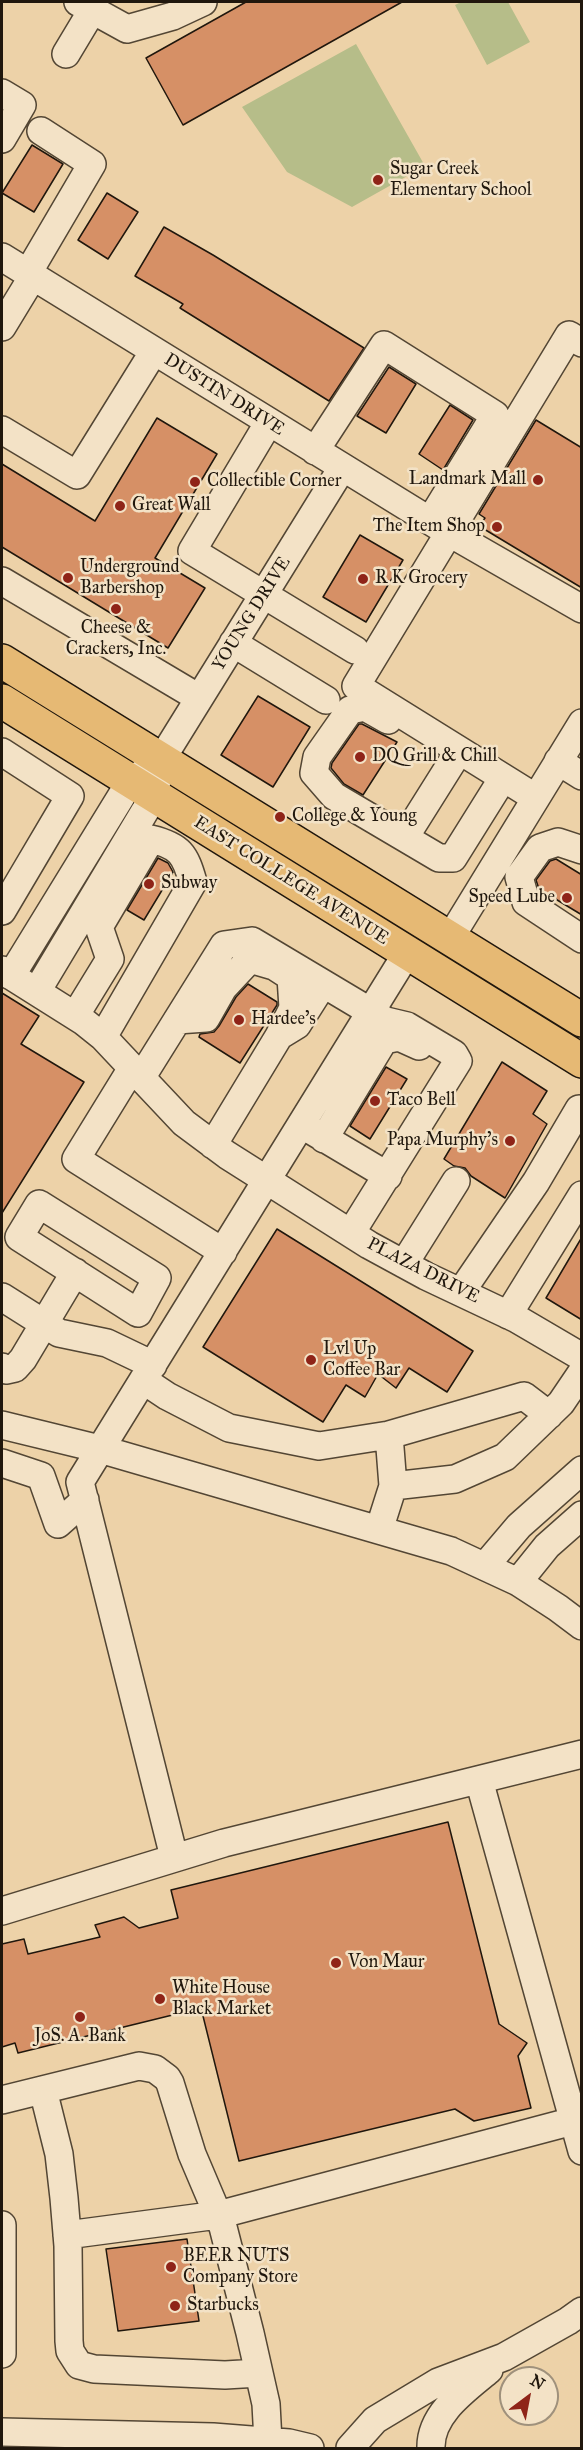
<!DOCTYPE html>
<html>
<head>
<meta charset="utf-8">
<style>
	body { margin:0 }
	#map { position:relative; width:583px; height:2450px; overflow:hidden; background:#edd2a8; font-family:"IM FELL Great Primer",serif }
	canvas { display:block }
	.frame { position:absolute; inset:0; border:3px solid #20170d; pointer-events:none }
	.north { position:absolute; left:499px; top:2366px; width:60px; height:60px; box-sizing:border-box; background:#f3e2c6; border:2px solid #9f917c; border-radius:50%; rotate:32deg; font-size:16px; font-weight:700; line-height:24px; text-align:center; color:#20170d }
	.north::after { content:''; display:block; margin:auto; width:21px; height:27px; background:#8f2418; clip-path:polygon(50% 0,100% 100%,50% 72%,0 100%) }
</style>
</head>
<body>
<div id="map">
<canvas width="583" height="2450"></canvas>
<div class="frame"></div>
<div class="north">N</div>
</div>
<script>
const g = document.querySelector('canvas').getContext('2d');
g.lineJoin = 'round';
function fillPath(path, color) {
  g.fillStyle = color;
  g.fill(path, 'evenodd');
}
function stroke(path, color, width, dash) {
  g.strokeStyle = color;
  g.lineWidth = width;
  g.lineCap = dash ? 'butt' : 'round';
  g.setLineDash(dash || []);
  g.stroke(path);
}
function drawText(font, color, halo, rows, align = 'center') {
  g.font = font + ' "IM FELL Great Primer",serif';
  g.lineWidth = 5;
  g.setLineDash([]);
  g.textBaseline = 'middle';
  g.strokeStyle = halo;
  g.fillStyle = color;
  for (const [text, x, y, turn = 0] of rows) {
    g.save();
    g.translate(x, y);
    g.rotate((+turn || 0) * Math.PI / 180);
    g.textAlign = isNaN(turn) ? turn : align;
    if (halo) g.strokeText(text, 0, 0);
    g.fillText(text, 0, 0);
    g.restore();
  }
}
fillPath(new Path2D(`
	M461,2h47l22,40 -43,23 -32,-60z
	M356,44l69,122 -73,41 -65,-35 -45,-65z`), '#b6bd89');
const building = new Path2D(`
	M246,2h156l-219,123 -37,-67z
	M32,145l31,19 -29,48 -32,-19z
	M107,193l31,19 -30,47 -30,-19z
	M164,227l49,28 151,93 -35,53 -149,-93 3,-4 -48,-28z
	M389,367l27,17 -30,49 -29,-17z
	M450,405l23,15 -30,50 -24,-16z
	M157,418l60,36 -62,104 50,30 -37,60 -166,-101v-83l93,57z
	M536,420l46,28v140l-103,-62 6,-8 -6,-4z
	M360,535l43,25 -37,62 -43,-25z
	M258,696l52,31 -37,60 -52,-32z
	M359,724h3l35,18 -34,53 -19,-11 -13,-16 1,-5z
	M158,858l10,5 5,9 -29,48 -17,-10z
	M556,859l26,16v40l-43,-26 -3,-9 14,-19z
	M248,984l29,18v3l-37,58 -41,-26 1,-3 14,-2 5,-6 17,-29z
	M2,993l37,23 -18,28 63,38 -82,131z
	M502,1062l45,29 -14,23 14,10 -42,74 -34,-22 -6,-8 -11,-2 -10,-7z
	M386,1067l21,12 -37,60 -20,-13z
	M277,1229l196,122 -26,41 -38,-24 -13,20 -18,-14 -13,23 -19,-12 -23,37 -120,-75z
	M582,1237v83l-36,-22z
	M448,1822l51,202 28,19 -9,13 13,52 -57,13 -19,-12 -216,52 -38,-153 -183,45 -3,-10 -13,4v-103l22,-5 4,15 72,-17 -5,-12 29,-8 15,11 39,-10 -7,-28z
	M187,2239l12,82 -81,10 -12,-82z`);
fillPath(building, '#d69066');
stroke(building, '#20170d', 1.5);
const minor = new Path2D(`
	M78,2l49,27 46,-13 30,-14
	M66,54l27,-45
	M2,93l20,12 -20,34
	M2,257l446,275 134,77
	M28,273l64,-109 -51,-33
	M2,327l31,-51
	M269,422l-77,129 163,99
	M2,430l75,45 77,-124
	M315,451l69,-106 111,70 -65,106
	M2,581l197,117
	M233,643l93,57
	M388,720l-23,-13 -15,3 -33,47 -3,16 20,23 105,62h14l50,-80
	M2,752l68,44 -68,115
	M558,761l24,15
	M536,798l-180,-112 213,-351 13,8
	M405,837l54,-86
	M582,850l-24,-8 -18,6 -21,29 7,25 56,37
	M455,930l127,-207
	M2,970l81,51 20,16 81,86 43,32 142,90 57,31 91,43 65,38
	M11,976l119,-194 18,-13
	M37,991l117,-195 7,-36 181,-292
	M75,1016l35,-57 -11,-32 52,-88c29,7 34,15 42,43l-90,155
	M177,1020l29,-2 17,-30 27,-29 24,7 17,11 2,31 -14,28
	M132,1068l-56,91 147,93
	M141,1078l83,-133 28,-4 134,80 21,5 47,28 4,7 -107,172
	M309,1129l79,47
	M324,1139l60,-99 15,-3 20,9
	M213,1145l66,-109 18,-11 26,-41
	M39,1204l118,74 -19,35 -119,-76z
	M404,1264l52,-83
	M461,1292l75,-110 43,-73
	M2,1297l57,36 48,10 46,22
	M508,1315l74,-120
	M2,1367l4,3 9,-2 8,-9 52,-87
	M143,1380l24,16 62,32 90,18 70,-11 4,51
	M2,1425l98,24 351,102 67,31 40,26 24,18
	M389,1435l135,-39 25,19
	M2,1463l39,13 17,48 27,-24
	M379,1530l14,-44 62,-7 50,-22 56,-54 21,-31
	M485,1566l34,-40 63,-56
	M518,1582l29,-36 35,-31
	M479,1780l103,371
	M174,1857l-94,-375 327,-529
	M2,1911l222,-68 358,-89
	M43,2090l16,64 5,44 4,48 1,95 1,10 9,14 15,4 131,6 34,-2
	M2,2100l137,-34 16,3 12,9 3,5 22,71 31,73 27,106 16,71 2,37
	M2,2225v129
	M67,2235l151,-20 355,-94
	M2,2432l211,5 76,6 21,5
	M350,2448l25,-28 63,-38 66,-25 64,-36 14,-10
	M431,2448c-1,-34 34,-58 58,-78`);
const major = new Path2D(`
	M2,661l580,359
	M2,701l580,360`);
stroke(minor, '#534634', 30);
stroke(major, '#20170d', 36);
stroke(minor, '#f3e2c6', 27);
stroke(major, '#e6b974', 33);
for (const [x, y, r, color] of [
	[378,180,6,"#8f2418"],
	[538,480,6,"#8f2418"],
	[195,482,6,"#8f2418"],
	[120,506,6,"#8f2418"],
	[497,527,6,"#8f2418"],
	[68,578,6,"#8f2418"],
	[363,579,6,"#8f2418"],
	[116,609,6,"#8f2418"],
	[360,757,6,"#8f2418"],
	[280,817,6,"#8f2418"],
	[149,884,6,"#8f2418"],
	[567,898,6,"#8f2418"],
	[239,1020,6,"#8f2418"],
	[375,1101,6,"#8f2418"],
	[510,1141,6,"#8f2418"],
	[311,1360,6,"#8f2418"],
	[336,1963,6,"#8f2418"],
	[160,1999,6,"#8f2418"],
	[80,2017,6,"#8f2418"],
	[171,2267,6,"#8f2418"],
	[175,2306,6,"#8f2418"]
]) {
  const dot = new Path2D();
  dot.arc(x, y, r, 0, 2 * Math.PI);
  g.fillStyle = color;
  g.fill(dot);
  stroke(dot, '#f3e2c6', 2);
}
drawText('18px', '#20170d', '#f3e2c6', [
	["Sugar Creek",390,170],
	["Elementary School",390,191],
	["Landmark Mall",526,480,"right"],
	["Collectible Corner",207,482],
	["Great Wall",132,506],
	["The Item Shop",485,527,"right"],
	["Underground",80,568],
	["Barbershop",80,589],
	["R K Grocery",375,579],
	["Cheese &",116,629,"center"],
	["Crackers, Inc.",116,650,"center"],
	["DQ Grill & Chill",372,757],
	["College & Young",292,817],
	["Subway",161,884],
	["Speed Lube",555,898,"right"],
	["Hardee's",251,1020],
	["Taco Bell",387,1101],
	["Papa Murphy's",498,1141,"right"],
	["Lvl Up",323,1350],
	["Coffee Bar",323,1371],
	["Von Maur",348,1963],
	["White House",172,1989],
	["Black Market",172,2010],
	["JoS. A. Bank",80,2037,"center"],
	["BEER NUTS",183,2257],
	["Company Store",183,2278],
	["Starbucks",187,2306]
], 'left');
drawText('18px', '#20170d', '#f3e2c6', [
	["DUSTIN DRIVE",224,395,32],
	["YOUNG DRIVE",252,614,-58],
	["EAST COLLEGE AVENUE",291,881,32],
	["PLAZA DRIVE",423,1271,27]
]);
</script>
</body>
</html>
